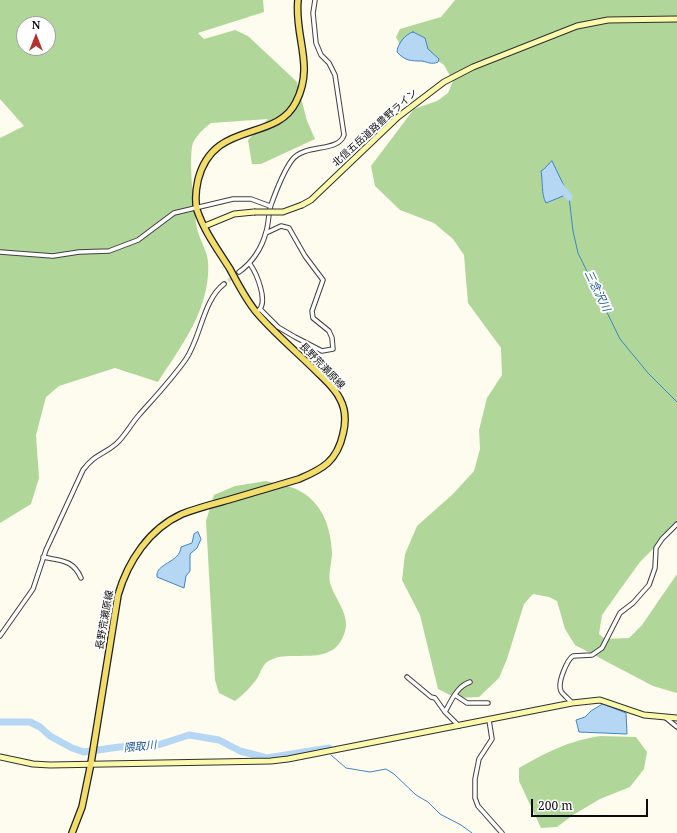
<!DOCTYPE html>
<html>
<head>
<meta charset="utf-8">
<style>
	body { margin:0 }
	#map { position:relative; width:677px; height:833px; overflow:hidden; background:#fefcee; font-family:"Noto Serif",serif }
	canvas { display:block }
	.north { position:absolute; left:16px; top:16px; width:40px; height:40px; box-sizing:border-box; background:#fff; border:1px solid #9e9e9e; border-radius:50%; rotate:0deg; font-size:11px; font-weight:700; line-height:16px; text-align:center; color:#0d0d0d }
	.north::after { content:''; display:block; margin:auto; width:14px; height:18px; background:#b7312b; clip-path:polygon(50% 0,100% 100%,50% 72%,0 100%) }
	.scale { position:absolute; left:531px; top:799px; width:117px; height:18px; box-sizing:border-box; border:2px solid #0d0d0d; border-top:0; padding-left:5px; font-size:12px; line-height:14px; white-space:nowrap; color:#0d0d0d; -webkit-text-stroke:3px #fff; paint-order:stroke }
</style>
</head>
<body>
<div id="map">
<canvas width="677" height="833"></canvas>
<div class="north">N</div>
<div class="scale">200 m</div>
</div>
<script>
const g = document.querySelector('canvas').getContext('2d');
g.lineJoin = 'round';
function fillPath(path, color) {
  g.fillStyle = color;
  g.fill(path, 'evenodd');
}
function stroke(path, color, width, dash) {
  g.strokeStyle = color;
  g.lineWidth = width;
  g.lineCap = dash ? 'butt' : 'round';
  g.setLineDash(dash || []);
  g.stroke(path);
}
function drawText(font, color, halo, rows, align = 'center') {
  g.font = font + ' "Noto Serif","Noto Sans JP",serif';
  g.lineWidth = 4;
  g.setLineDash([]);
  g.textBaseline = 'middle';
  g.strokeStyle = halo;
  g.fillStyle = color;
  for (const [text, x, y, turn = 0] of rows) {
    g.save();
    g.translate(x, y);
    g.rotate((+turn || 0) * Math.PI / 180);
    g.textAlign = isNaN(turn) ? turn : align;
    if (halo) g.strokeText(text, 0, 0);
    g.fillText(text, 0, 0);
    g.restore();
  }
}
fillPath(new Path2D(`
	M0,0h263l1,12 -66,21 6,6 31,-9 13,6 49,46 10,39 8,18 -54,25h-9l-4,-24 20,-21 -57,4c-7,5 -15,13 -18,20 -5,11 1,76 5,89 6,18 12,22 10,43 -3,41 -29,74 -50,107l-43,-14 -56,18 -13,11 -10,38 3,43 -8,26 -31,19v-385l24,-12 -24,-27zM24,24h24v24h-24z
	M455,0h222v525l-37,37 -21,29 -17,24 -3,19 6,5 24,-1 13,-13 35,-51v119l-24,-7 -78,-41 -10,-16 -8,-28 -8,-4 -16,-3 -9,10 -17,55 -8,19 -20,19 -23,1 -18,-9 -18,-74 -18,-35 3,-26 12,-28 36,-32 21,-23 6,-22 -1,-19 8,-32 15,-23 -1,-27 -33,-45 -4,-48 -11,-16 -19,-16 -34,-13 -25,-24 -4,-20 43,-57 23,-8 11,-8 5,-12 -9,-16 -14,-10 -29,-9 -5,-9 4,-8 41,-12z
	M266,481c10,3 22,4 32,9 24,12 33,37 34,63 0,9 -4,21 -2,30 6,19 24,35 12,56 -12,24 -43,14 -64,18 -3,1 -8,3 -11,5 -5,3 -7,13 -11,18 -6,8 -13,15 -21,21l-16,-8 -4,-13 -9,-159 8,-26 21,-9z
	M600,736l36,1 11,15 -3,17 -14,18 -30,12 -27,16 -16,12 -16,1 -22,-47v-13c28,-16 49,-27 81,-32z`), '#b0d799');
const water = new Path2D(`
	M413,32l12,6 3,11 11,10 -1,3c-7,3 -10,0 -16,-1 -11,0 -17,0 -25,-9 0,-7 8,-18 16,-20z
	M552,161l15,31 -4,4 -17,7c-5,-9 -3,-22 -5,-32l3,-2z
	M198,532l3,7 -4,9 -7,6v17l-4,5 -2,12 -27,-11c-2,-14 23,-14 24,-30l11,-4 2,-9z
	M603,704l23,9 1,21 -48,-2 -3,-12 9,-3 6,-6z`);
fillPath(water, '#b5d7f3');
stroke(water, '#3f85c7', 1);
stroke(new Path2D(`
	M569,197l4,34 5,22 42,86 28,34 29,29
	M331,755l15,13 24,4 16,-3 8,5 22,21 12,7 12,12 21,11 11,8`), '#3f85c7', 1);
stroke(new Path2D(`
	M560,186l9,11
	M0,722h30l10,5 10,9 22,12 12,4 35,-5 39,-2 31,-10 30,5 21,11 27,7 62,-10`), '#b5d7f3', 7);
stroke(new Path2D(`
	M224,284l15,-12`), '#dad8cc', 3.5, [3.5, 2]);
const street = new Path2D(`
	M0,252l53,4 26,-4 30,-1 29,-11 36,-27 59,-14h18l19,7
	M250,264c7,10 18,37 9,46
	M239,272c13,-9 23,-24 27,-40 3,-9 2,-18 5,-27 5,-14 12,-33 21,-45 13,-17 46,-7 52,-25l-9,-60 -6,-12 -8,-8 -5,-12 -3,-30 2,-13
	M260,309l18,18 17,10 27,14 11,-2 -1,-11 -3,-7 -16,-13 -1,-7 11,-31 -18,-24 -16,-28 -8,-2 -15,7
	M43,557c17,4 30,2 38,21
	M0,636l33,-47 13,-39 37,-80c12,-16 20,-15 33,-26 9,-8 15,-20 23,-29 16,-18 33,-36 47,-56 15,-22 17,-59 38,-75
	M407,677l24,20 4,1 10,14 14,14
	M455,695l12,8h21
	M572,703c-3,-4 -9,-8 -11,-12 -4,-8 6,-31 12,-35l19,-1 10,-7 18,-35 13,-10 16,-18 6,-17 1,-20 6,-9 15,-15
	M445,712c6,-11 12,-26 25,-30
	M666,718l11,9
	M489,720l3,19 -13,20 -4,20v19l3,8 24,27`);
const secondary = new Path2D(`
	M302,205l9,-5 87,-83 46,-35 29,-15 104,-41 31,-6 69,-1
	M205,226l29,-12 20,-2
	M0,757l33,7 17,1 221,-4 17,-2 284,-56 28,-3 44,15 33,3`);
const primary = new Path2D(`
	M72,833l10,-26 9,-44 27,-168c10,-34 31,-66 64,-81 15,-6 31,-10 46,-14 24,-7 47,-14 71,-21 24,-10 38,-18 44,-45 3,-12 3,-24 -3,-35 -5,-11 -15,-19 -24,-28 -19,-19 -41,-37 -59,-58 -11,-13 -19,-29 -27,-44 -12,-19 -26,-38 -33,-59 -2,-9 -1,-21 1,-30 15,-61 78,-37 98,-78 19,-37 -2,-65 2,-102`);
stroke(street, '#404040', 5.5);
stroke(secondary, '#2f2f2f', 7);
stroke(primary, '#1e1e1e', 8);
stroke(street, '#fff', 3.5);
stroke(secondary, '#fbf9ac', 5);
stroke(primary, '#f2dd6a', 5.5);
const secondaryBridge = new Path2D(`
	M254,212h29l19,-7`);
stroke(secondaryBridge, '#2f2f2f', 7, []);
stroke(secondaryBridge, '#fbf9ac', 5);
drawText('10px', '#0d0d0d', '#fff', [
	["北信五岳道路豊野ライン",375,128,-42],
	["長野荒瀬原線",322,366,46],
	["長野荒瀬原線",105,620,-80]
]);
drawText('italic 11px', '#1c5899', '#fff', [
	["三念沢川",597,291,64],
	["隈取川",140,747,-6]
]);
</script>
</body>
</html>
